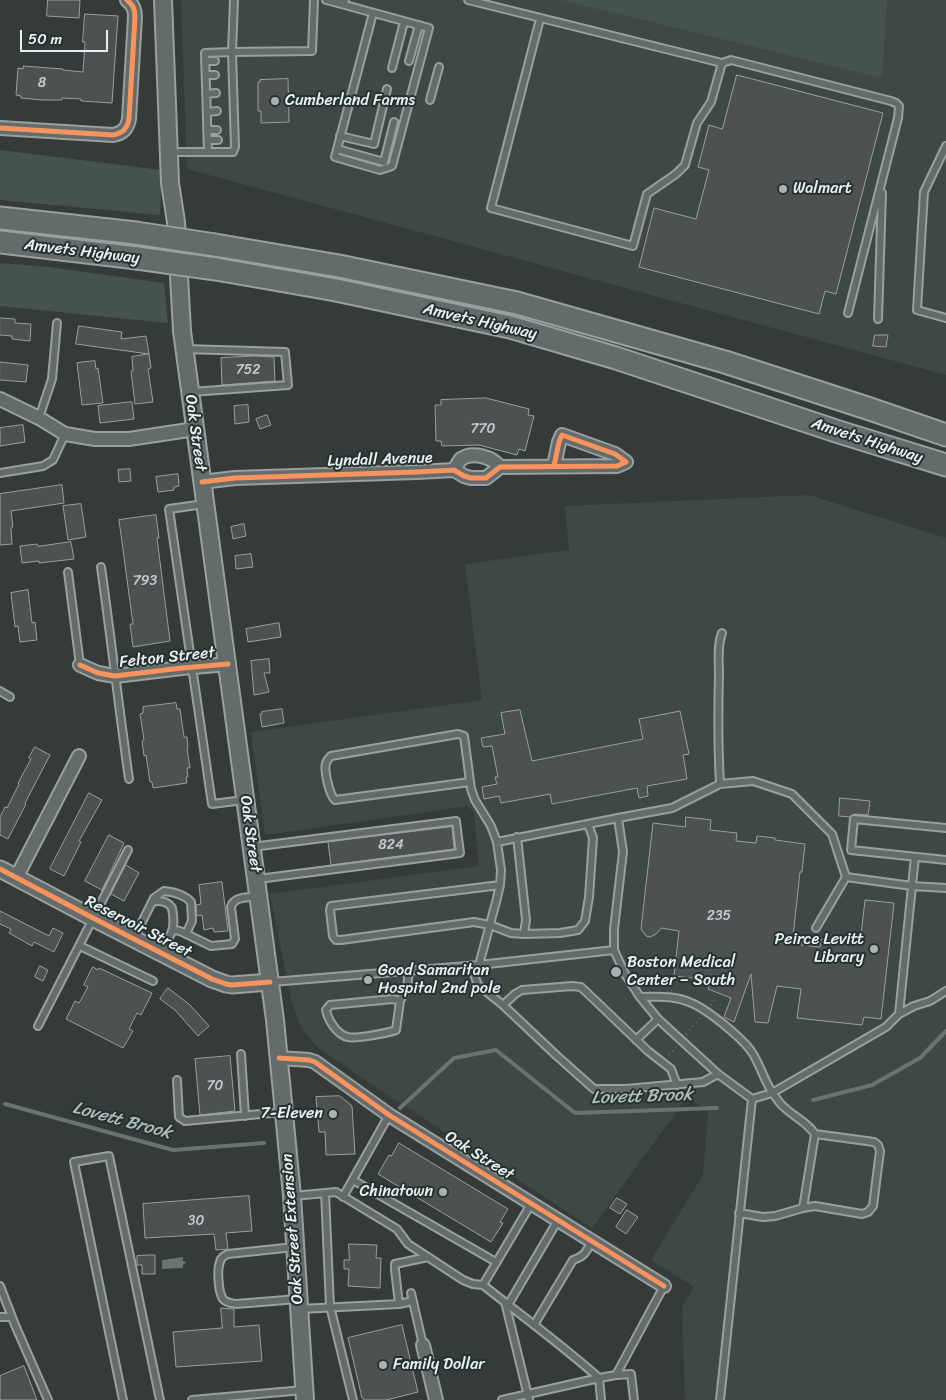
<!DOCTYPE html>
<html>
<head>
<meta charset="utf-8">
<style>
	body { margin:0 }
	#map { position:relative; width:946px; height:1400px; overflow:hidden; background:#353b38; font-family:Sriracha,sans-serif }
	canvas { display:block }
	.scale { position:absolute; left:20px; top:30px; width:88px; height:22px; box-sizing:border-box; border:2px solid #e8f1f8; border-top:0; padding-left:6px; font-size:15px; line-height:18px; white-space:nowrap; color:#e8f1f8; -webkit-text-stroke:4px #26332d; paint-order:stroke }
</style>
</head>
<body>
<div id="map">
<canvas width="946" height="1400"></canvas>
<div class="scale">50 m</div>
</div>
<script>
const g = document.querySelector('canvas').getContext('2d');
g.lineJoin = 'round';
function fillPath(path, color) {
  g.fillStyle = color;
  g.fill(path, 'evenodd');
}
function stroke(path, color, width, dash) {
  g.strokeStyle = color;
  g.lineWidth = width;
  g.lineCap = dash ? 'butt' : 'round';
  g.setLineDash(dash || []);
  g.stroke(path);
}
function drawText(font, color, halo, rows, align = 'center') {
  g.font = font + ' Sriracha,sans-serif';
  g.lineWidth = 4;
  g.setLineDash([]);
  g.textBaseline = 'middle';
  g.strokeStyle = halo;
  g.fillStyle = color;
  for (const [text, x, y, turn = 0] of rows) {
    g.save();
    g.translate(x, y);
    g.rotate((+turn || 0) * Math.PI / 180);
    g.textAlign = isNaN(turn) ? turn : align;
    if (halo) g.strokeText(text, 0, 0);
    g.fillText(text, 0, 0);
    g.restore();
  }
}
fillPath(new Path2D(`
	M181,0h765v375l-759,-206z
	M809,495l137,43v862h-261l-3,-93 12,-20 -43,-27 52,-85 5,-64 -21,-14 -95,131 -221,-144 -54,-37 -17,-22 -9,-26 -21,-105 209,-28 -5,-53 -6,-7 -203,29 -14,-103 231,-32 -17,-136 104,-14 -4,-44z`), '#3e4944');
fillPath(new Path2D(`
	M561,0h326l-5,78z
	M0,150l162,20 -2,45 -160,-15z
	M0,263l49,4 115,16 4,40 -168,-17z`), '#46524e');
fillPath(new Path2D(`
	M183,1257v4l3,1 -3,3v3l-21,1v-9z`), '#687372');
stroke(new Path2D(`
	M813,1100l59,-15 48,-27 26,-27
	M5,1104l168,46 91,-7
	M400,1108l54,-50 42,-8 79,63 142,-5`), '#687372', 4);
const building = new Path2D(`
	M48,0h32l-1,18 -32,-2z
	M85,14l33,2 -6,87 -31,-2v-2l-19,-1v2h-19l-22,-2v-2l-5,-1 2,-27 5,1v-3l40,3v1l20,2 2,-30h-2z
	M737,75l146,38 -47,181 -11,-3 -6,23 -180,-47 15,-59 42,11 13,-49 -11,-3 11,-42 13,4z
	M288,79l1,43 -28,1v-12h-3v-29h2v-2z
	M0,318l15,1v4l16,1 -1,17 -18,-2v-3l-12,-1z
	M79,326l43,6 -1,7 25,-3 3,18 -73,-10z
	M875,335h13l-2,12 -13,-1z
	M149,354l2,14 -3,1 5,33 -18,2 -4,-33h2l-1,-14z
	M256,356l18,1 1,24 -53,4 -1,-27z
	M95,361l1,8 2,-1 5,35 -21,2 -5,-42z
	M0,362l28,3 -2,17 -26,-2z
	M486,398l43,11 -1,6 6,1 -9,35 -6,-2 -2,6 -38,-10 -37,1 -1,-5h-5l-1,-36h6v-5z
	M132,402l2,17 -34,4 -2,-17z
	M248,405l1,17 -14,2 -1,-18z
	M267,415l4,10 -11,4 -4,-10z
	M23,425l2,17 -25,4v-18z
	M130,469l1,12 -12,1 -1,-12z
	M178,474l1,12 -5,1v3l-16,2 -2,-15z
	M62,485l2,18 -53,8 2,16 -2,1 1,16 -12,1v-51z
	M81,504l5,33 -18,3 -5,-34z
	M156,515l3,23h-2l13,103 -37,6 -3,-23h3l-14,-104z
	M244,524l2,12 -13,3 -2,-12z
	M71,542l3,17 -35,4v-2l-17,2 -2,-17 17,-2 1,2z
	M251,554l2,13 -17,2 -1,-13z
	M28,590l4,33 3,-1 2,18 -17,2 -2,-16 -3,1 -4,-34z
	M279,623l2,14 -33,5 -2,-13z
	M269,659l1,14h-6l5,19 -15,3 -3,-34z
	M176,703l1,6h3l4,28h3l1,10 -1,1 3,20h-3l1,9h-2l1,6 -34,5 -1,-6h-2l-4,-27 -2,1 -2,-15 2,-1 -4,-26 3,-1v-6z
	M282,709l2,14 -22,4 -2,-13h2v-2z
	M520,710l12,51 111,-22 -4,-20 41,-8 9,43 -6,1 4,24 -40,7 1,10 -9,2 -2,-10 -85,16 -2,-10 -49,9 -2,-7 -15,3 -2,-12 15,-3 -2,-7h3l-6,-31 -9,1 -2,-9 24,-4 -4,-21z
	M35,747l15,8 -25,48 1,1 -18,35 -8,-4v-18l5,-10 2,1 12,-24 -1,-1 13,-24 -2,-1z
	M89,793l13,7 -23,41 2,1 -17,34 -14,-7z
	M840,798l30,3 -2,14 -14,-1 -4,3 -11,-1z
	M686,817l25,3 -1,10 27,3 -1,8 20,2 1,-7 18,2v2l30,4 -3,28h-2l-7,65 9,1 -1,7 19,2 1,-8 39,4 5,-43 29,3 -13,116 -17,-2 -2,8 -65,-7 4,-29 -24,-3 -9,37 -13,-1 -4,-48 -17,48 -10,-5 7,-19 -23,-9 3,-9 -37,-4 5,-45 -18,-3 -5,6 -6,3 -4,-1 -5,-7 12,-106 32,4z
	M452,827l2,22 -123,16 -3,-23z
	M109,835l15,8 -22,47 -17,-9z
	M126,865l13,8 -15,28 -13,-7z
	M222,882l6,49 -14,1 -1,-4 -9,2 -2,-15 -5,1 -1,-11 5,-1 -2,-19z
	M0,911l49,25 4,-8 10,5 -9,19 -20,-10 -2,4 -23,-13 2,-4 -11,-5z
	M40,966l8,4 -5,11 -8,-4z
	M93,967l5,3 1,-2 53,25 -11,22 -4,-2 -8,16 4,2 -10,17 -57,-29 9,-18 4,2 9,-16 -4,-2z
	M168,988l22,17 19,21 -11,10 -23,-26 -15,-11z
	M230,1056l5,55 -35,4 -5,-56z
	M340,1096l12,10 3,48 -29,1 -1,-23h-6l-3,-35z
	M399,1143l109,66 -8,13 3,1 -12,19 -113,-68 11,-19 2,1z
	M249,1196l3,35 -26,2 2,16 -12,1 -2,-16 -69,4 -2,-34z
	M617,1198l10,6 -7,10 -10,-6z
	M627,1210l11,7 -12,17 -10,-7z
	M349,1244l28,1 -1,13h5l-1,30 -32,-2 1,-17h-5v-9h5z
	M150,1255h5v19h-13v-9h-5v-9z
	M221,1308l13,1v18l25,-2 3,36 -86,6 -3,-35 49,-4z
	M402,1325l16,67 -32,8h-21l-3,-2 -14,-60z
	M24,1366l13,34h-37v-24z`);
fillPath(building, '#4d5250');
stroke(building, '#9a9f9f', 1);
const service = new Path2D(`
	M326,0l8,2 11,-2
	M468,0l254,63 -11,39 -14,21 -12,42 -9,9 -29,20 -14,52 -142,-38 49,-189
	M334,2l95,26 -37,138 -12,4 -45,-13 38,-144
	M205,61h10
	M409,61l10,-36
	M722,63l9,-3 160,41 5,2 3,3 -1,12 -50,195
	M392,68l12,-46
	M206,75h9
	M206,94l10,-1
	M430,100l9,-33
	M207,112l10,-1
	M207,130h10
	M340,136l34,8 13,-55
	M208,140h10
	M946,146l-22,46 -7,118 29,8
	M337,149l47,13 10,-40
	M179,152h54l2,-5 -3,-95 80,-1 2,-51
	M208,152l-3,-99 27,-1 2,-52
	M878,319l4,-126
	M185,349l100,3 3,33 -97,7
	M39,418l13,-39 5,-56
	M0,473l43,-7 10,-6 12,-26
	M204,504l-35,5c14,99 29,197 43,295l32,-4
	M101,567c10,71 18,142 28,212
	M68,572l12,93
	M0,691l10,6
	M470,782l-135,18c-6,-6 -11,-29 -9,-37 1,-3 3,-5 5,-7l127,-22 6,2 7,53 4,11 16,26 6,16 4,28 -1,15 -4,17 -17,63
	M720,784c-2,-36 -2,-72 -1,-109 0,-12 -2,-30 3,-42
	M946,828l-92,-9 -3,31 95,10
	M517,837l9,83 -2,14
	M497,842l121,-24
	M252,847l204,-26 4,32 -202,26
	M915,857l-3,29 34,2
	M500,885l-169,21 -1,4 3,26 3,4h5l133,-18 16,3 21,8 13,1 36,-1 18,-3 7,-9 4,-24 4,-59 -5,-14
	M152,902c7,-2 16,-1 20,6 4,21 0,25 -11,44
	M173,930l7,1 31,15 21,-2 3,-5 -4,-32c3,-11 16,-9 26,-11
	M134,938l20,-40 10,-7c10,1 20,3 27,11l1,19 -6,13
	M80,946l73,35
	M471,966l7,19 25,20 54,51 37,33h32l77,-7 15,-8
	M272,982l207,-17 135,-15
	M640,997c17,0 33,-2 49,5 17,6 55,37 64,52 8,13 12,29 21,41 3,4 6,9 10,12 10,10 23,15 31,27l-12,74 -28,8 -12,1 -24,-4
	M400,1001l-7,-2 -63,6 -4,5c2,10 11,25 22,27 8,2 40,-4 48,-7l4,-29 7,-14 2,-17
	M503,1005l12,-11 7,-4 50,-4 9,1 67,64 23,18 6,16
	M899,1014l15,-8 16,-5 16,-10
	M38,1026l90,-176
	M636,1040l22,-21
	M241,1054l4,62
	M177,1080l2,37 6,4 98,-9
	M752,1099l-34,-25 -60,-55 -18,-22 -15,-23 -11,-24v-21l9,-77 -5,-34 54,-10 48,-24 33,-3 39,13 40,40 14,43 -30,51
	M752,1099l20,-6 114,-66 13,-13 13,-128 -66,-9
	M353,1180l143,82
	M325,1193l5,113 23,94
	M293,1196l43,-4 61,37 11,15 55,36 10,4 10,1c39,31 79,60 116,93l17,-3 48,-89
	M343,1197l46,-82
	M803,1208l12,-2 47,8 6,-2 5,-6 7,-55 -2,-6 -4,-3 -59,-8
	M294,1247l-66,7c-4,2 -7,3 -8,8 -3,7 -2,33 4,38 3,3 8,3 12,4l62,-5
	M483,1285l48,-81
	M0,1286l15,39 33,75
	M411,1293l12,52
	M505,1302l24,98
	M399,1304l-4,-34v-6l33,-7
	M508,1305l50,-85
	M300,1309l99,-5 14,-3
	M0,1317h12
	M534,1325l39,-65c12,-4 13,-8 19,-19
	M616,1375l15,-1 3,26
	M123,1400l-49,-238 35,-6 51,244
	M192,1400l111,-10
	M502,1400l97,-22 2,22
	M720,1400l32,-301`);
const minor = new Path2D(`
	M0,128l113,7c10,-2 14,-6 16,-16l6,-102c0,-8 -2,-12 -8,-17
	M0,399l39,19 26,16 30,5h34l66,-10
	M454,470c2,-3 5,-9 7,-11 12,-8 31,-2 39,8
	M202,482l33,-4 182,-6 37,-2 10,6 7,2h15l14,-11 117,-1 9,-4 -11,-8 -53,-19 -3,7 -5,24
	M80,665l18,8 17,3 67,-8 46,-4
	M16,878l63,-122
	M279,1058l30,2 6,2 74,53 275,171
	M423,1345l13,55`);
const tertiary = new Path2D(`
	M0,869l93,49 119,61 14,5 6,1 38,-3`);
const secondary = new Path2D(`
	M163,0l7,183 6,39 6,109 93,689 17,176 13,204`);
const motorway = new Path2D(`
	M0,218l136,15
	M0,242l137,16
	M215,245l124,21 178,37 208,59 142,46 79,27
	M216,269l120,21 174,37 106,31 223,74 107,33`);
stroke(service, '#9a9f9f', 10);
stroke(minor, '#9a9f9f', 16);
stroke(tertiary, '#9a9f9f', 19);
stroke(secondary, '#9a9f9f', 20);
stroke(motorway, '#9a9f9f', 25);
stroke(new Path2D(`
	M711,1005l3,-5
	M686,1034l14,-16
	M669,1055l7,-8`), '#6e7171', 2, [1, 4]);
stroke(service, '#646b6b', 6);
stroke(minor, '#646b6b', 12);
stroke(tertiary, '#646b6b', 15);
stroke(secondary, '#646b6b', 16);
stroke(motorway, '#646b6b', 21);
const motorwayBridge = new Path2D(`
	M136,233l79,12
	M137,258l79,11`);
stroke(motorwayBridge, '#9a9f9f', 25, []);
stroke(motorwayBridge, '#646b6b', 21);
stroke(new Path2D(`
	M0,128l113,7c10,-2 14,-6 16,-16l6,-102c0,-8 -2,-12 -8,-17
	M202,482l33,-4 182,-6 37,-2 10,6 7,2h15l14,-11 117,-1 9,-4 -11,-8 -53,-19 -3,7 -5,24
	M80,665l18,8 17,3 67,-8 46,-4
	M0,869l93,49 119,61 14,5 6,1 38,-3
	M279,1058l30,2 6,2 74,53 275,171`), '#f8935d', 5);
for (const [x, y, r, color] of [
	[275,101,5,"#a9b1b5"],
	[783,189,5,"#a9b1b5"],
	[874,949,5,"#a9b1b5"],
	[616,972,6,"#a9b1b5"],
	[368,980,5,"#a9b1b5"],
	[333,1114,5,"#a9b1b5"],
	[443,1192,5,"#a9b1b5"],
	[383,1365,5,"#a9b1b5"]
]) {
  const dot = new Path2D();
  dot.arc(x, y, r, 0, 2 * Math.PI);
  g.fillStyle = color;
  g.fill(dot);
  stroke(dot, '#26332d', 2);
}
drawText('14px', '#c1c9ce', null, [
	["8",42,83],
	["752",248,370],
	["770",483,429],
	["793",145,581],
	["824",391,845],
	["235",719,916],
	["70",215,1086],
	["30",196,1221]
]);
drawText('16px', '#e8f1f8', '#26332d', [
	["Cumberland Farms",285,101],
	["Walmart",793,189],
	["Peirce Levitt",864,940,"right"],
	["Library",864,958,"right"],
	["Boston Medical",627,963],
	["Center – South",627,981],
	["Good Samaritan",378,971],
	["Hospital 2nd pole",378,989],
	["7-Eleven",323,1114,"right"],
	["Chinatown",433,1192,"right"],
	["Family Dollar",393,1365]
], 'left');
drawText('16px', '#e8f1f8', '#26332d', [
	["Amvets Highway",82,252,7],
	["Amvets Highway",480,322,13],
	["Oak Street",195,433,82],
	["Amvets Highway",867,441,18],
	["Lyndall Avenue",380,460,-2],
	["Felton Street",167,658,-6],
	["Oak Street",250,834,82],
	["Reservoir Street",138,927,27],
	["Oak Street",479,1156,32],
	["Oak Street Extension",293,1229,-94]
]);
drawText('italic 18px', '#b1bbbe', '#26332d', [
	["Lovett Brook",642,1097,-2],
	["Lovett Brook",122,1121,15]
]);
</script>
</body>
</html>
